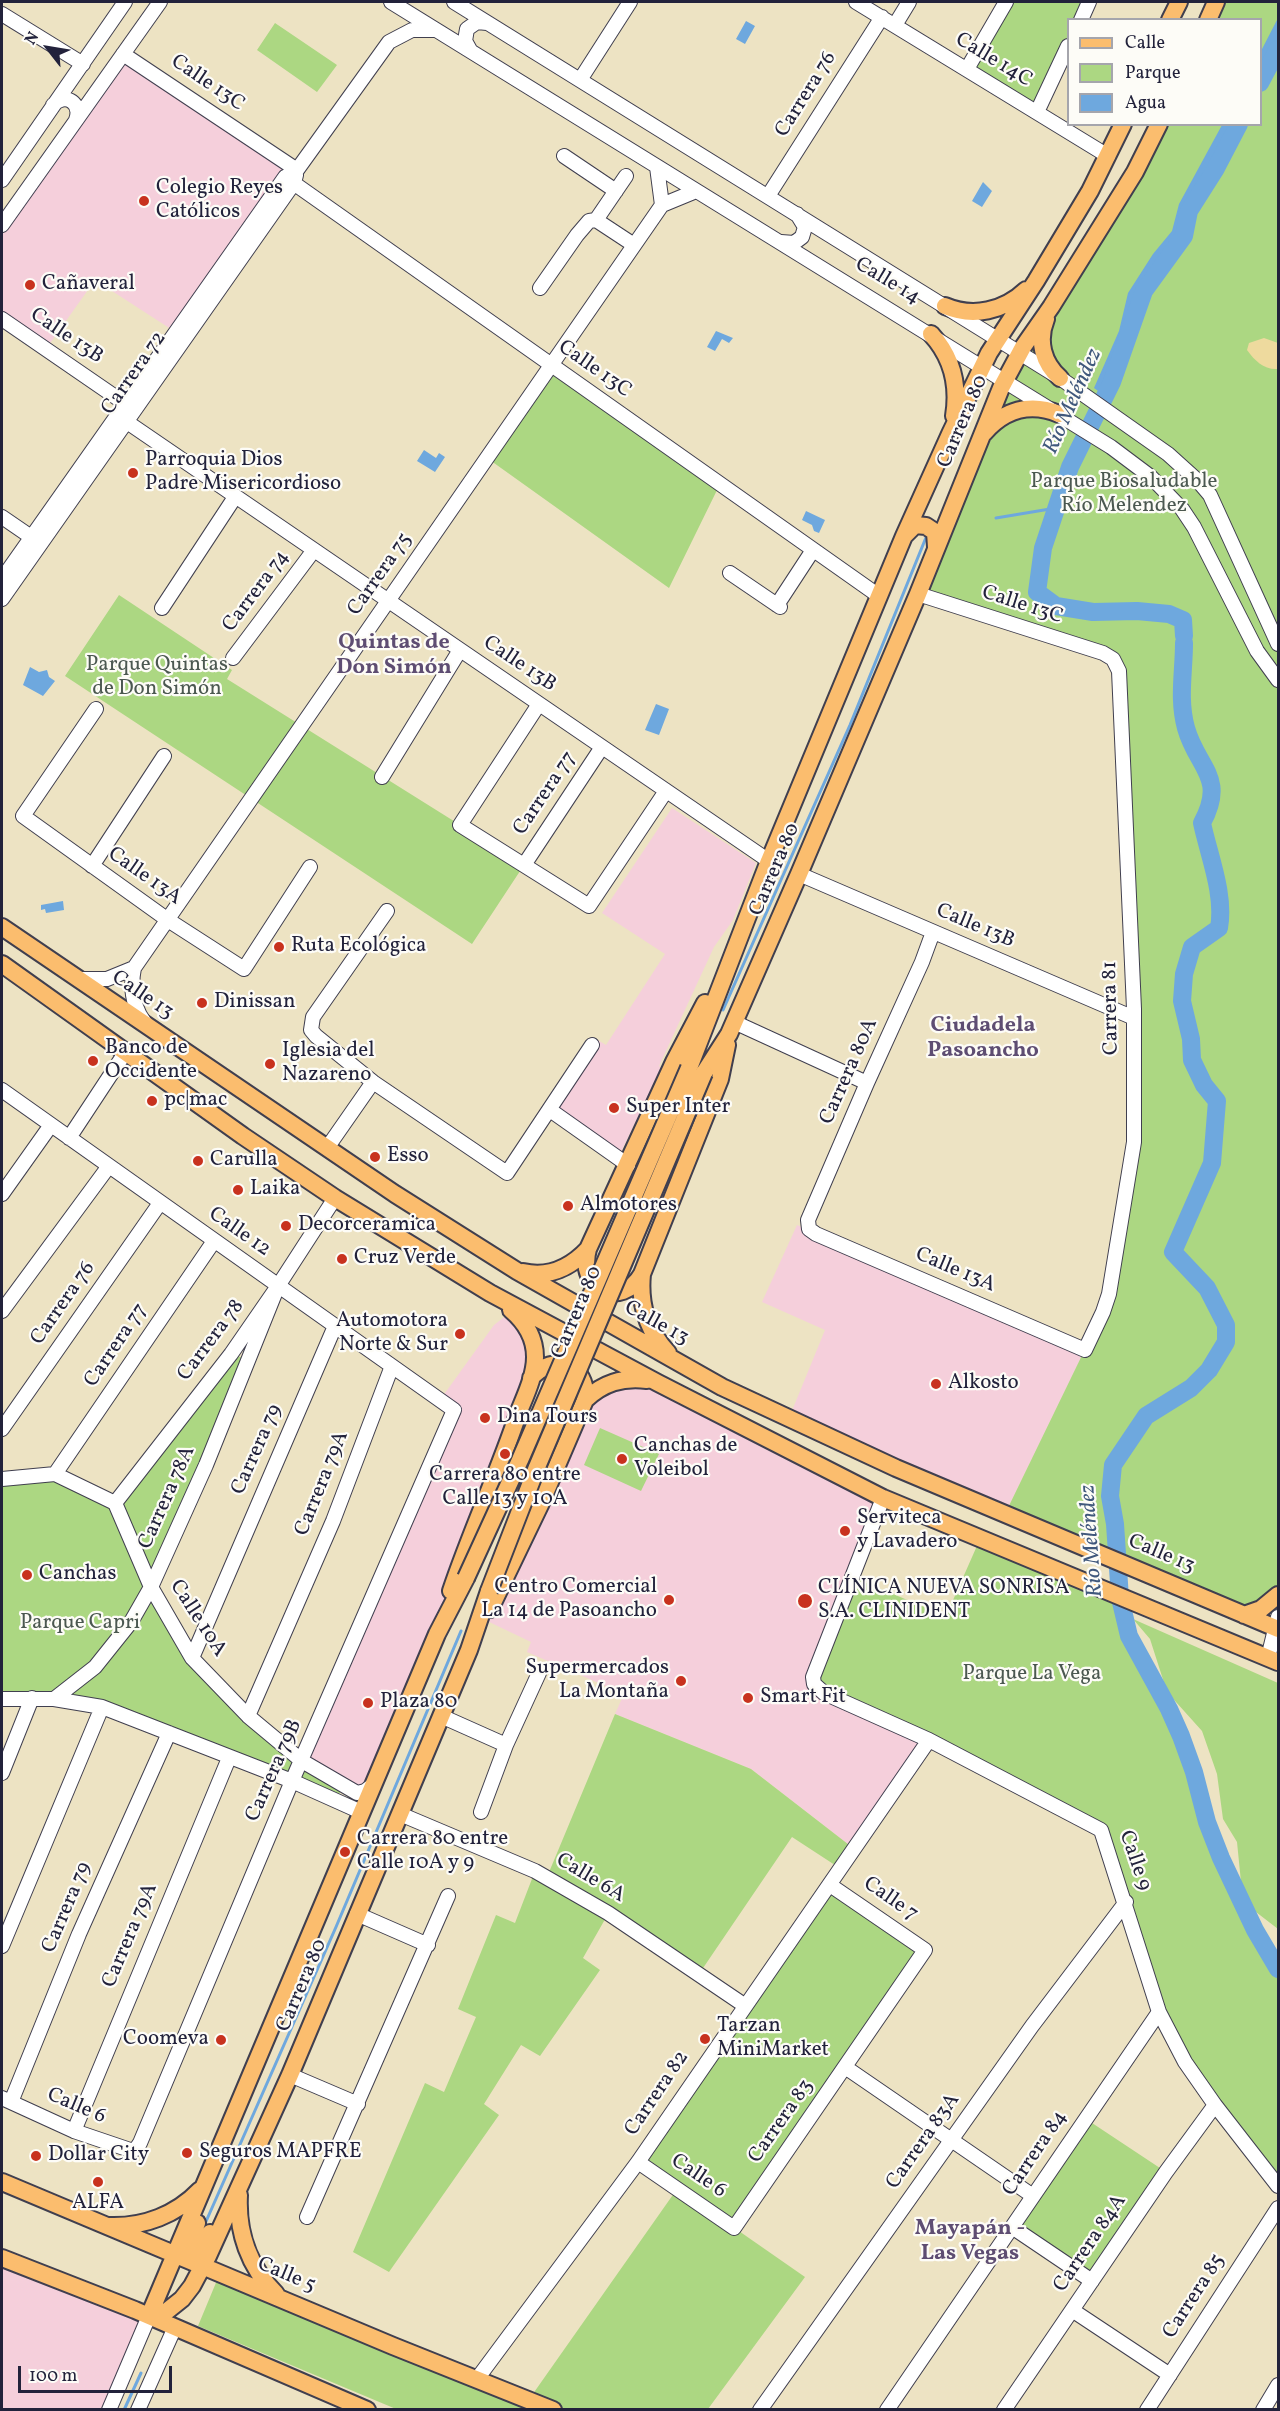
<!DOCTYPE html>
<html>
<head>
<meta charset="utf-8">
<style>
	body { margin:0 }
	#map { position:relative; width:1280px; height:2411px; overflow:hidden; background:#ede3c3; font-family:Vollkorn,serif }
	canvas { display:block }
	.frame { position:absolute; inset:0; border:3px solid #22223b; pointer-events:none }
	.legend { position:absolute; left:1067px; top:18px; width:195px; height:108px; box-sizing:border-box; background:#fdfcf7; border:2px solid #a5a5ac; margin:0; padding:8px 10px; list-style:none; font-size:18px; color:#22223b }
	.legend li { display:flex; align-items:center; gap:12px; height:30px }
	.legend b { width:30px; border:2px solid #a5a5ac }
	.north { position:absolute; left:18px; top:18px; width:60px; height:60px; -webkit-text-stroke:4px #fdfcf7; paint-order:stroke; rotate:301deg; font-size:16px; font-weight:700; line-height:24px; text-align:center; color:#22223b }
	.north::after { content:''; display:block; margin:auto; width:21px; height:27px; background:#22223b; clip-path:polygon(50% 0,100% 100%,50% 72%,0 100%) }
	.scale { position:absolute; left:18px; top:2366px; width:154px; height:27px; box-sizing:border-box; border:3px solid #22223b; border-top:0; padding-left:8px; font-size:18px; line-height:21px; white-space:nowrap; color:#22223b; -webkit-text-stroke:4px #fdfcf7; paint-order:stroke }
</style>
</head>
<body>
<div id="map">
<canvas width="1280" height="2411"></canvas>
<div class="frame"></div>
<ul class="legend">
<li><b style="height:8px;background:#fbbd6e"></b>Calle</li>
<li><b style="height:16px;background:#acd782"></b>Parque</li>
<li><b style="height:16px;background:#6ea8de"></b>Agua</li>
</ul>
<div class="north">N</div>
<div class="scale">100 m</div>
</div>
<script>
const g = document.querySelector('canvas').getContext('2d');
g.lineJoin = 'round';
function fillPath(path, color) {
  g.fillStyle = color;
  g.fill(path, 'evenodd');
}
function stroke(path, color, width, dash) {
  g.strokeStyle = color;
  g.lineWidth = width;
  g.lineCap = dash ? 'butt' : 'round';
  g.setLineDash(dash || []);
  g.stroke(path);
}
function drawText(font, color, halo, rows, align = 'center') {
  g.font = font + ' Vollkorn,serif';
  g.lineWidth = 4.5;
  g.setLineDash([]);
  g.textBaseline = 'middle';
  g.strokeStyle = halo;
  g.fillStyle = color;
  for (const [text, x, y, turn = 0] of rows) {
    g.save();
    g.translate(x, y);
    g.rotate((+turn || 0) * Math.PI / 180);
    g.textAlign = isNaN(turn) ? turn : align;
    if (halo) g.strokeText(text, 0, 0);
    g.fillText(text, 0, 0);
    g.restore();
  }
}
fillPath(new Path2D(`
	M123,54l174,116 -120,163 -82,-53 -49,69 -44,-30v-94z
	M672,808l84,55 -23,57 -19,27 -55,119 3,2 -44,90 -68,-48 46,-71 10,6 59,-91 -63,-41z
	M797,1225l288,125 -80,164 -216,-96 36,-88 -63,-28z
	M512,1311l23,37 -78,224 -92,219 -63,-30 151,-351 -13,-10 54,-75z
	M635,1378l248,120 -70,179 116,63 -76,108 -102,-79 -136,-55 9,-20 -97,-42 4,-10 -46,-22 100,-220z
	M2,2258l147,58 -40,93h-107z`), '#f5cfdb');
fillPath(new Path2D(`
	M1006,2h83l-8,17 -13,1v26l-31,66 -70,-43z
	M1216,2h62v1593l-25,18 -248,-99 98,-202 31,-170 -21,-483 -195,-65 72,-181 169,-288 101,-1v-104l-52,-1z
	M275,23l62,42 -20,27 -60,-42z
	M551,365l169,119 -51,104 -182,-130z
	M119,595l113,75 -5,9 297,186 -52,79 -407,-268z
	M235,1355l8,3 -92,230 41,70 149,133 -4,6 -235,-90 -100,-8v-220l53,-5 60,29z
	M600,1428l59,26 -18,37 -57,-26z
	M980,1539l140,59 9,38 40,73 12,27 13,36 13,50 14,36 34,72 23,39v217l-63,-81 -56,-93 -58,-182 -287,-146 38,-107 94,39z
	M1133,1619l145,64v246l-35,-27 -6,-60 -14,-23 -6,-45 -15,-43 -35,-39 -17,-53z
	M615,1714l136,55 102,79 -12,21 -49,-32 -93,137 -91,-60 -25,44 17,12 -60,86 -19,-11 -37,59 15,11 -110,157 -36,-20 72,-169 19,9 32,-75 -18,-8 38,-94 19,8 20,-52 12,6z
	M830,1885l95,65 -189,279 69,48 -97,132h-312l-198,-83 22,-53 310,125 147,-209 -39,-27z
	M1086,2119l80,53 -74,109 -80,-54z`), '#acd782');
fillPath(new Path2D(`
	M1264,338l14,5v26c-14,1 -23,-8 -31,-19l2,-7z`), '#eeda9e');
fillPath(new Path2D(`
	M1278,18v24l-17,33v-24z
	M746,21l9,5 -10,18 -9,-5z
	M1222,125h12l-46,79 -11,33 -36,51 -40,105 -7,-5 25,-57 9,-38 25,-39 19,-23 7,-27z
	M983,182l9,9 -10,16 -10,-6z
	M716,331l17,7 -4,5 -7,-4 -7,12 -8,-4z
	M424,450l12,8 3,-5 6,4 -10,15 -18,-11z
	M806,511l19,9 -6,13 -5,-2 -2,-6 -10,-5z
	M30,667l9,5 8,-2 2,7 6,4 -12,15 -20,-11z
	M656,704l13,5 -10,26 -14,-5z
	M63,901l1,9 -18,3 -1,-4 -4,1v-5z`), '#6ea8de');
stroke(new Path2D(`
	M996,518l60,-10
	M723,1010l127,-285 77,-190
	M204,2226l132,-299 125,-296
	M124,2410l17,-37`), '#6ea8de', 3);
stroke(new Path2D(`
	M1260,83l18,-34
	M1184,636l-1,-16 -14,-6 -32,-3 -44,1 -37,-6 -19,-14 6,-44 27,-81 42,-85 32,-91 40,-55 5,-25 26,-41 24,-46
	M1184,643c0,29 -6,56 2,85 11,40 41,49 16,95 7,33 23,71 17,105l-27,19 -8,27 -2,27 9,38 1,21 12,25 13,16 -5,62 -39,89 34,36 19,37v17l-17,28 -18,18 -45,28 -33,49 -3,31 5,28 5,74 9,38 40,73 12,27 13,36 13,50 14,36 34,72 23,39`), '#6ea8de', 18);
const minor = new Path2D(`
	M391,2l720,445 40,30 31,32 12,18 63,124 21,29
	M454,2l606,376 108,76 31,28 11,13 68,149
	M856,2l252,154
	M2,14l81,50
	M1081,20l8,-18
	M895,25l14,-23
	M470,50l-5,-9 2,-12 10,-7 10,1
	M123,54l174,116
	M967,69l39,-67
	M580,80l50,-78
	M53,105c14,-13 29,-1 23,15
	M1037,112l31,-66
	M564,156l52,35
	M657,167l5,38
	M285,177l594,419
	M2,180l123,-178
	M768,196l114,-179
	M596,220l30,-44
	M2,225l158,-223
	M781,242l13,1 8,-6 3,-10 -8,-13
	M540,288l37,-53 12,-14 7,-1 38,25
	M2,319l131,90
	M127,422l642,439
	M2,517l35,24
	M730,573l50,34
	M2,579l283,-402 12,-7 92,-128 23,-12h23
	M918,594l185,59 10,6 6,12 15,338v133l-25,152 -6,18 -18,38 -269,-116 -7,-5 -1,-9 59,-137 55,-121 11,-30
	M2,599l292,-416 2,-8
	M777,605l36,-55
	M162,608l73,-111
	M233,658l81,-108
	M539,704l-79,121 129,81 77,-115
	M96,709l-73,107 145,104 76,49 66,-102
	M382,777l78,-127
	M524,865l78,-118
	M92,866l72,-110
	M799,874l335,144
	M387,911l-74,106 -2,13 5,6 57,46 134,91 85,-128
	M79,979h28l27,-11
	M734,1022l133,61
	M145,1023c-13,-17 -15,-35 -11,-55l528,-763 34,-14
	M2,1090l452,320 -162,371 -152,362 -4,6 -6,1 -56,-19 -72,-33
	M550,1110l78,55
	M69,1138l56,-85
	M327,1148l46,-66
	M2,1194l49,-69
	M2,1311l107,-145
	M2,1429l158,-226
	M55,1474l159,-233
	M2,1479l53,-5 60,29 36,84 41,71 56,58 54,45 55,32 8,-2 9,-7
	M883,1498l-70,179 1,7 10,9 105,47 172,90 58,182 26,50 30,43 63,81
	M115,1503l116,-149 47,-68 57,-88
	M192,1658l143,-332
	M1268,1658l10,-41
	M2,1699h52l48,8 190,74 67,30 2,3
	M54,1699l41,-32 36,-45 20,-35 55,-122 72,-179
	M248,1716l85,-195 59,-155
	M441,1716l65,29
	M2,1773l30,-75
	M481,1812l25,-67 33,-72
	M400,1814l135,57 73,42 136,92
	M357,1914l71,31
	M2,1946l100,-239
	M845,2067l188,129
	M290,2075l68,29
	M11,2102l68,-168 90,-201
	M74,2131l155,-373
	M638,2162l96,66 191,-278 -95,-65
	M307,2217l141,-321
	M1012,2227l80,54
	M1072,2310l98,65
	M477,2379l161,-217 291,-422
	M109,2410l40,-94
	M138,2410l37,-83
	M760,2410l272,-384 94,-124
	M887,2410l272,-398
	M1004,2410l162,-238 49,-67
	M1147,2410l131,-202
	M1263,2410l15,-25`);
const major = new Path2D(`
	M1170,20l9,-18
	M1208,20l8,-18
	M945,306c28,12 59,5 81,-16
	M1046,319c-9,22 -3,44 14,59
	M931,334c22,24 28,51 23,82
	M984,433c20,-23 46,-31 75,-19
	M905,535l10,-10 11,1 9,6 1,15
	M2,927l393,267 122,77 205,116 174,81 382,161
	M2,964l241,172 92,62 155,95 168,90 225,115 395,164
	M705,1003l-31,59 -86,187c-11,40 33,61 54,25l78,-195 7,-34
	M689,1068l80,-207 135,-325 46,-102 39,-81 47,-72 54,-90 33,-67
	M704,1073l25,-39 70,-160 119,-280 83,-206 22,-41 28,-40 84,-135 24,-48
	M523,1272c26,6 48,-5 65,-23
	M642,1274c-3,31 5,56 26,79
	M585,1400c18,-17 37,-23 62,-20
	M451,1591c20,-60 47,-117 67,-177 7,-18 17,-38 17,-57 0,-20 -10,-35 -24,-47
	M490,1609l50,-104 45,-105c3,-36 -31,-48 -54,-22
	M1244,1615l17,-6 17,-14
	M2,2182l391,164 160,64
	M239,2195c-2,37 10,72 37,99
	M197,2223l-7,19 3,6h9l8,-15
	M110,2226c34,1 66,-11 90,-36
	M2,2258l133,52 232,100
	M149,2316l18,-5 15,-12 10,-13 16,-30 82,-181 179,-425 20,-59
	M149,2316l288,-682 29,-56`);
stroke(minor, '#403f4f', 16);
stroke(major, '#403f4f', 20);
stroke(minor, '#fff', 14);
stroke(major, '#fbbd6e', 16);
const majorBridge = new Path2D(`
	M466,1578l54,-118 169,-392
	M489,1591l48,-124 167,-394`);
stroke(majorBridge, '#403f4f', 20, []);
stroke(majorBridge, '#fbbd6e', 16);
for (const [x, y, r, color] of [
	[144,201,6,"#c8321e"],
	[30,285,6,"#c8321e"],
	[133,473,6,"#c8321e"],
	[279,947,6,"#c8321e"],
	[202,1003,6,"#c8321e"],
	[93,1061,6,"#c8321e"],
	[270,1064,6,"#c8321e"],
	[152,1101,6,"#c8321e"],
	[614,1108,6,"#c8321e"],
	[375,1157,6,"#c8321e"],
	[198,1161,6,"#c8321e"],
	[238,1190,6,"#c8321e"],
	[568,1206,6,"#c8321e"],
	[286,1226,6,"#c8321e"],
	[342,1259,6,"#c8321e"],
	[460,1334,6,"#c8321e"],
	[936,1384,6,"#c8321e"],
	[485,1418,6,"#c8321e"],
	[505,1454,6,"#c8321e"],
	[622,1459,6,"#c8321e"],
	[845,1531,6,"#c8321e"],
	[27,1575,6,"#c8321e"],
	[669,1600,6,"#c8321e"],
	[805,1601,8,"#c8321e"],
	[681,1681,6,"#c8321e"],
	[748,1698,6,"#c8321e"],
	[368,1703,6,"#c8321e"],
	[345,1852,6,"#c8321e"],
	[705,2039,6,"#c8321e"],
	[221,2040,6,"#c8321e"],
	[187,2153,6,"#c8321e"],
	[36,2156,6,"#c8321e"],
	[98,2182,6,"#c8321e"]
]) {
  const dot = new Path2D();
  dot.arc(x, y, r, 0, 2 * Math.PI);
  g.fillStyle = color;
  g.fill(dot);
  stroke(dot, '#fdfcf7', 2);
}
drawText('21px', '#22223b', '#fdfcf7', [
	["Calle 14C",993,61,31],
	["Calle 13C",207,84,34],
	["Carrera 76",807,95,-58],
	["Calle 14",887,282,31],
	["Calle 13B",66,337,34],
	["Calle 13C",594,370,35],
	["Carrera 72",135,374,-55],
	["Carrera 80",964,422,-67],
	["Carrera 75",381,575,-55],
	["Carrera 74",257,592,-53],
	["Calle 13C",1022,606,18],
	["Calle 13B",519,665,34],
	["Carrera 77",546,794,-56],
	["Carrera 80",776,870,-67],
	["Calle 13A",144,877,35],
	["Calle 13B",975,927,23],
	["Calle 13",142,996,34],
	["Carrera 81",1112,1008,-91],
	["Carrera 80A",850,1072,-66],
	["Calle 12",239,1233,35],
	["Calle 13A",955,1271,23],
	["Carrera 76",64,1304,-55],
	["Carrera 80",578,1313,-67],
	["Calle 13",656,1324,29],
	["Carrera 78",212,1341,-53],
	["Carrera 77",117,1346,-56],
	["Carrera 79",258,1450,-66],
	["Carrera 79A",323,1484,-68],
	["Carrera 78A",168,1498,-66],
	["Calle 13",1161,1555,23],
	["Calle 10A",197,1619,57],
	["Carrera 79B",275,1771,-66],
	["Calle 9",1134,1861,71],
	["Calle 6A",590,1879,31],
	["Calle 7",890,1900,35],
	["Carrera 79",68,1908,-67],
	["Carrera 79A",131,1936,-67],
	["Carrera 80",303,1986,-67],
	["Carrera 82",658,2094,-56],
	["Calle 6",76,2107,23],
	["Carrera 83",782,2122,-55],
	["Carrera 83A",924,2142,-55],
	["Carrera 84",1036,2154,-56],
	["Calle 6",698,2177,34],
	["Carrera 84A",1091,2244,-56],
	["Calle 5",286,2276,23],
	["Carrera 85",1195,2297,-57]
]);
drawText('21px', '#22223b', '#fdfcf7', [
	["Colegio Reyes",156,189],
	["Católicos",156,213],
	["Cañaveral",42,285],
	["Parroquia Dios",145,461],
	["Padre Misericordioso",145,485],
	["Ruta Ecológica",291,947],
	["Dinissan",214,1003],
	["Banco de",105,1049],
	["Occidente",105,1073],
	["Iglesia del",282,1052],
	["Nazareno",282,1076],
	["pc|mac",164,1101],
	["Super Inter",626,1108],
	["Esso",387,1157],
	["Carulla",210,1161],
	["Laika",250,1190],
	["Almotores",580,1206],
	["Decorceramica",298,1226],
	["Cruz Verde",354,1259],
	["Automotora",448,1322,"right"],
	["Norte & Sur",448,1346,"right"],
	["Alkosto",948,1384],
	["Dina Tours",497,1418],
	["Canchas de",634,1447],
	["Voleibol",634,1471],
	["Carrera 80 entre",505,1476,"center"],
	["Calle 13 y 10A",505,1500,"center"],
	["Serviteca",857,1519],
	["y Lavadero",857,1543],
	["Canchas",39,1575],
	["Centro Comercial",657,1588,"right"],
	["La 14 de Pasoancho",657,1612,"right"],
	["CLÍNICA NUEVA SONRISA",818,1589],
	["S.A. CLINIDENT",818,1613],
	["Supermercados",669,1669,"right"],
	["La Montaña",669,1693,"right"],
	["Smart Fit",760,1698],
	["Plaza 80",380,1703],
	["Carrera 80 entre",357,1840],
	["Calle 10A y 9",357,1864],
	["Tarzan",717,2027],
	["MiniMarket",717,2051],
	["Coomeva",209,2040,"right"],
	["Seguros MAPFRE",199,2153],
	["Dollar City",48,2156],
	["ALFA",98,2204,"center"]
], 'left');
drawText('21px', '#4b5850', '#fdfcf7', [
	["Parque Biosaludable",1124,483],
	["Río Melendez",1124,507],
	["Parque Quintas",157,666],
	["de Don Simón",157,690],
	["Parque Capri",80,1624],
	["Parque La Vega",1032,1675]
]);
drawText('italic 22px', '#40587c', '#fdfcf7', [
	["Río Meléndez",1074,402,-66],
	["Río Meléndez",1093,1541,-94]
]);
drawText('bold 22px', '#5e4d72', '#fdfcf7', [
	["Quintas de",394,644],
	["Don Simón",394,669],
	["Ciudadela",983,1027],
	["Pasoancho",983,1052],
	["Mayapán -",970,2230],
	["Las Vegas",970,2255]
]);
</script>
</body>
</html>
